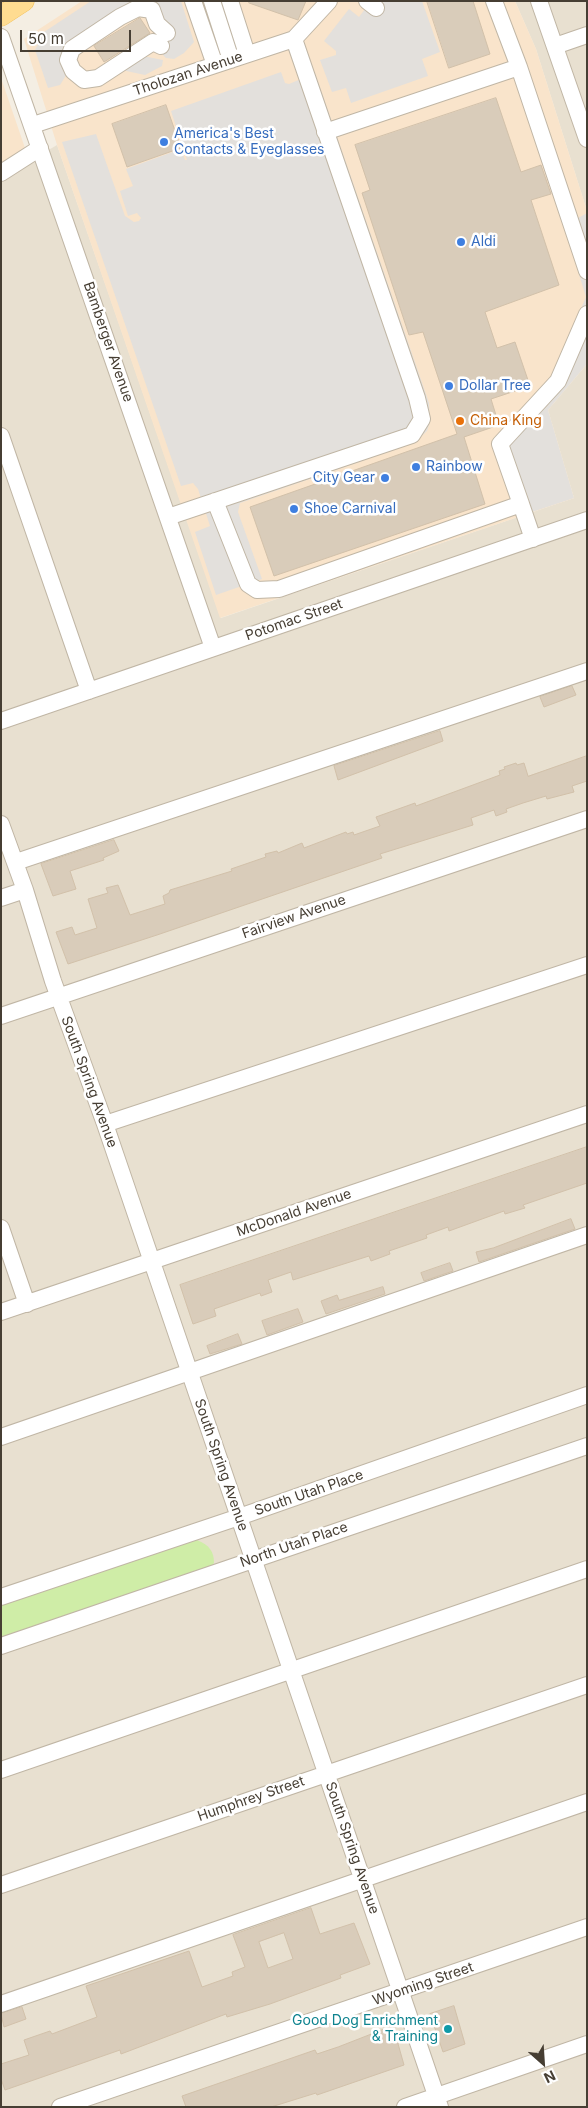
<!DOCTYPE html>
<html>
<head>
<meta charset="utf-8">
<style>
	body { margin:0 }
	#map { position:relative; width:588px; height:2108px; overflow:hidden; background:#f4eee3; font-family:Inter,sans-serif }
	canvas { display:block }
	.frame { position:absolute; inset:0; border:2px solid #463e33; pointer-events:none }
	.north { position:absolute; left:518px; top:2038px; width:50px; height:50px; -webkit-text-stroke:4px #fff; paint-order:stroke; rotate:154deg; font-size:14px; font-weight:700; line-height:20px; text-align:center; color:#463e33 }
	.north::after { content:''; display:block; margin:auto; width:18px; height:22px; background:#463e33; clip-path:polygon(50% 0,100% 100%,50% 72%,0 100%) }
	.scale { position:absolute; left:20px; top:30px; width:111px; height:22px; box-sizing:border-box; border:2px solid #463e33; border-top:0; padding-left:6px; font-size:15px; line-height:18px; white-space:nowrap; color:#463e33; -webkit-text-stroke:4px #fff; paint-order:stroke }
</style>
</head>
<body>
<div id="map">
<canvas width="588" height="2108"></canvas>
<div class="frame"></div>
<div class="north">N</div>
<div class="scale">50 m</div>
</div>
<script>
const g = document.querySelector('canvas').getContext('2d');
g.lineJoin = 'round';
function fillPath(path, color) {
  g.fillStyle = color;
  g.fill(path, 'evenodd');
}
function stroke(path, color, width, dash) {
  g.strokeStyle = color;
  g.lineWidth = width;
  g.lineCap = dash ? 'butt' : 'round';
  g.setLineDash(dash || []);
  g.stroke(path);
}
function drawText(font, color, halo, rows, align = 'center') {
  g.font = font + ' Inter,sans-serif';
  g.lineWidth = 5;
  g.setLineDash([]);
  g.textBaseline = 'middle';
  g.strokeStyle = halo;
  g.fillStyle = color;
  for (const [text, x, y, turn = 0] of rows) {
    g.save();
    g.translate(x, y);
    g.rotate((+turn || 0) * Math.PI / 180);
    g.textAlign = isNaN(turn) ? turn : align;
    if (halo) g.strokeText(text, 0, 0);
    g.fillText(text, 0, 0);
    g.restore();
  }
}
fillPath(new Path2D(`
	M515,1h72v210l-51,-162z
	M57,145l164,473 353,-120 -26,-88 39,-46v1743h-586v-1929z`), '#e8e0d0');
fillPath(new Path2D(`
	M82,1h433l21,48 51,162v153l-39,46 26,88 -354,120 -163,-473 -33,-106z
	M1,78l24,70 -24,15z`), '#f9e4cb');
fillPath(new Path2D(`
	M197,1540c12,5 17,11 17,23l-6,7 -207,70v-35z`), '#cfeda7');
fillPath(new Path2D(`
	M91,1h90l13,41 -10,11 -10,6 -8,-1 -3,-3v-10l-14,-39 -78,40 -3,24 -3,7 -5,8 -12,3 -13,-38 9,-18z
	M371,1h51l18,51 -18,7 6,17 -77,27 -5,-15 -14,4 -12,-32 16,-5v-4l-12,-10 25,-32 10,8z
	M138,55l25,5 -1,6 -17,9 -28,-6z
	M281,72l4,11 4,1 26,-11 114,330 1,19 -3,9 -13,12 -174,60 -2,9 24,67 -46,16 -21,-63 15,-6 -12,-37 -5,-6 -12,3 -119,-344 34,-8 29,82 9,6 5,-1 2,-3 -4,-5 -9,3 -8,-25 13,-5 -7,-17 55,-20 4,11h2l-16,-49z
	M587,213v151l-39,46 26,88 -57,19 -24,-75 58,-64 35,-81 -22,-71z`), '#e3e0dc');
const building = new Path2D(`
	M250,1h56l-8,19 -49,-17z
	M427,1h46l17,53 -41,14z
	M140,18l10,15 -46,29 -10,-16z
	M496,98l25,74 20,-7 10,29 -20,6 28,85 -74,27 12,36 18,-6 15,44 -39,13 8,26 -35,12 21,67 -211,72 -24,-69 207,-73 -34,-102 -14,3 -47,-142 8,-3 -15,-45z
	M166,105l15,43 -54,19 -15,-43z
	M572,686l4,9 -32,12 -4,-10z
	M440,731l3,10 -105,39 -4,-14z
	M587,756v25l-15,5 2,6 -27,7 -1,-3 -23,7 -17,6 1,3 -11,4 -2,-6 -23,8 2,7 -93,29 2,4 -225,77 -89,29 -12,-32 16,-5 3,8 22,-7 -9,-29 20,-6 -2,-5 12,-3 12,30 35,-11 -2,-8 6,-3 1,-3 62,-19 -1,-2 35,-12 -1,-3 12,-3 1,2 24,-10 2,5 42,-16 1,2 6,-2 1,3 26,-9 -4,-9 39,-14 1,3 84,-31 -1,-4 6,-2 -1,-2 12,-4 1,2 7,-2 4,13z
	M114,840l5,11 -16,7 1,2 -34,11 6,18 -23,7 -12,-32z
	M587,1147v36l-64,22 2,3 -20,6 -1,-3 -55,20 -1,-4 -22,8 1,3 -38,13 1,3 -19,7 -2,-5 -76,24 -2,-8 -23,8 4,12 -11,4 -1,-3 -46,16 2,7 -23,8 -13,-39z
	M571,1219l4,10 -96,33 -3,-10 17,-4z
	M450,1263l3,8 -29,10 -3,-8z
	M383,1287l2,7 -59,20 -5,-13 16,-6 2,5z
	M298,1309l5,13 -36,13 -5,-14z
	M238,1334l4,10 -32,10 -3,-8z
	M311,1908l9,26 34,-11 16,41 -30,11 1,3 -71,26 -43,13 -1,-3 -105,40 -1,-4 -115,40 -4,-11v-15l28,-9 -5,-15 26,-9 2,3 45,-17 -11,-31 103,-35 13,36 31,-11 -1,-4 13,-5 -12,-32zM284,1933l9,26 -25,9 -9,-26z
	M454,2006l11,38 -22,8 -13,-38z
	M22,2007l4,12 -22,8 -3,-13z
	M393,2026l11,39 -87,30 -1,-2 -45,14h-85l-4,-11 133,-46 2,4 21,-7z`);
fillPath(building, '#d9ccba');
stroke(building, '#d2c1aa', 1);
const minor = new Path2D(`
	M193,1l22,64
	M212,1l19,59
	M230,1l17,53
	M367,1l9,7
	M494,1l25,66 68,204
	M539,1l48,138
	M1,37l212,611
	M161,46l-8,-4 -55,36 -14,2 -11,-9 -5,-11 4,-11 48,-32 18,-9 14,2 5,14 10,9
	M555,46l32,-11
	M33,125l261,-86 35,-38
	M325,132l194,-65
	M1,173l39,-25
	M1,436l88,255
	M215,501l33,83 9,6 22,-1 242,-85 -21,-60 58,-63 29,-67
	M521,504l12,35
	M168,517l244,-82 10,-16 -5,-21 -123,-359
	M1,721l586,-201
	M1,824l24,66 28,91 52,143 335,983
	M16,862l571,-191
	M1,898l24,-8
	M1,1016l586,-197
	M105,1124l482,-159
	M1,1228l26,76
	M1,1312l586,-198
	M1,1437l586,-202
	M1,1597l238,-80 348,-122
	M1,1646l586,-200
	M1,1770l586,-201
	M1,1885l586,-200
	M1,2004l586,-202
	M60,2107l527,-180
	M405,2107l182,-63`);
const major = new Path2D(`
	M1,16l23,-15`);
stroke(minor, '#c0b6a5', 18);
stroke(major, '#f0bd54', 21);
stroke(minor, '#fff', 16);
stroke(major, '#ffdc91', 20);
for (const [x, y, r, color] of [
	[164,142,5,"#3f7fe0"],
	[461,242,5,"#3f7fe0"],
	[449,386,5,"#3f7fe0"],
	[460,421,5,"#e8710a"],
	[416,467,5,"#3f7fe0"],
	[385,478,5,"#3f7fe0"],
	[294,509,5,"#3f7fe0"],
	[448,2029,5,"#0f9aa8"]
]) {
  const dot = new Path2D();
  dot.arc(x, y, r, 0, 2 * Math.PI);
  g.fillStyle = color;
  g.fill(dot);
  stroke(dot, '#fff', 2);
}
drawText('14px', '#463e33', '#fff', [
	["Tholozan Avenue",188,74,-18],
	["Bamberger Avenue",108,342,71],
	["Potomac Street",294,620,-19],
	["Fairview Avenue",294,917,-19],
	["South Spring Avenue",89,1082,70],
	["McDonald Avenue",294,1213,-19],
	["South Spring Avenue",221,1465,71],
	["South Utah Place",309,1493,-19],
	["North Utah Place",294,1545,-19],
	["Humphrey Street",251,1799,-19],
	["South Spring Avenue",352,1848,71],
	["Wyoming Street",423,1984,-19]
]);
drawText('14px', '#366cbe', '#fff', [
	["America's Best",174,134],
	["Contacts & Eyeglasses",174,150],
	["Aldi",471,242],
	["Dollar Tree",459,386],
	["Rainbow",426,467],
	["City Gear",375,478,"right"],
	["Shoe Carnival",304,509]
], 'left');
drawText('14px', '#c56008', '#fff', [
	["China King",470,421]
], 'left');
drawText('14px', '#0d838f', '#fff', [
	["Good Dog Enrichment",438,2021],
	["& Training",438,2037]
], 'right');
</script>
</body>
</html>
